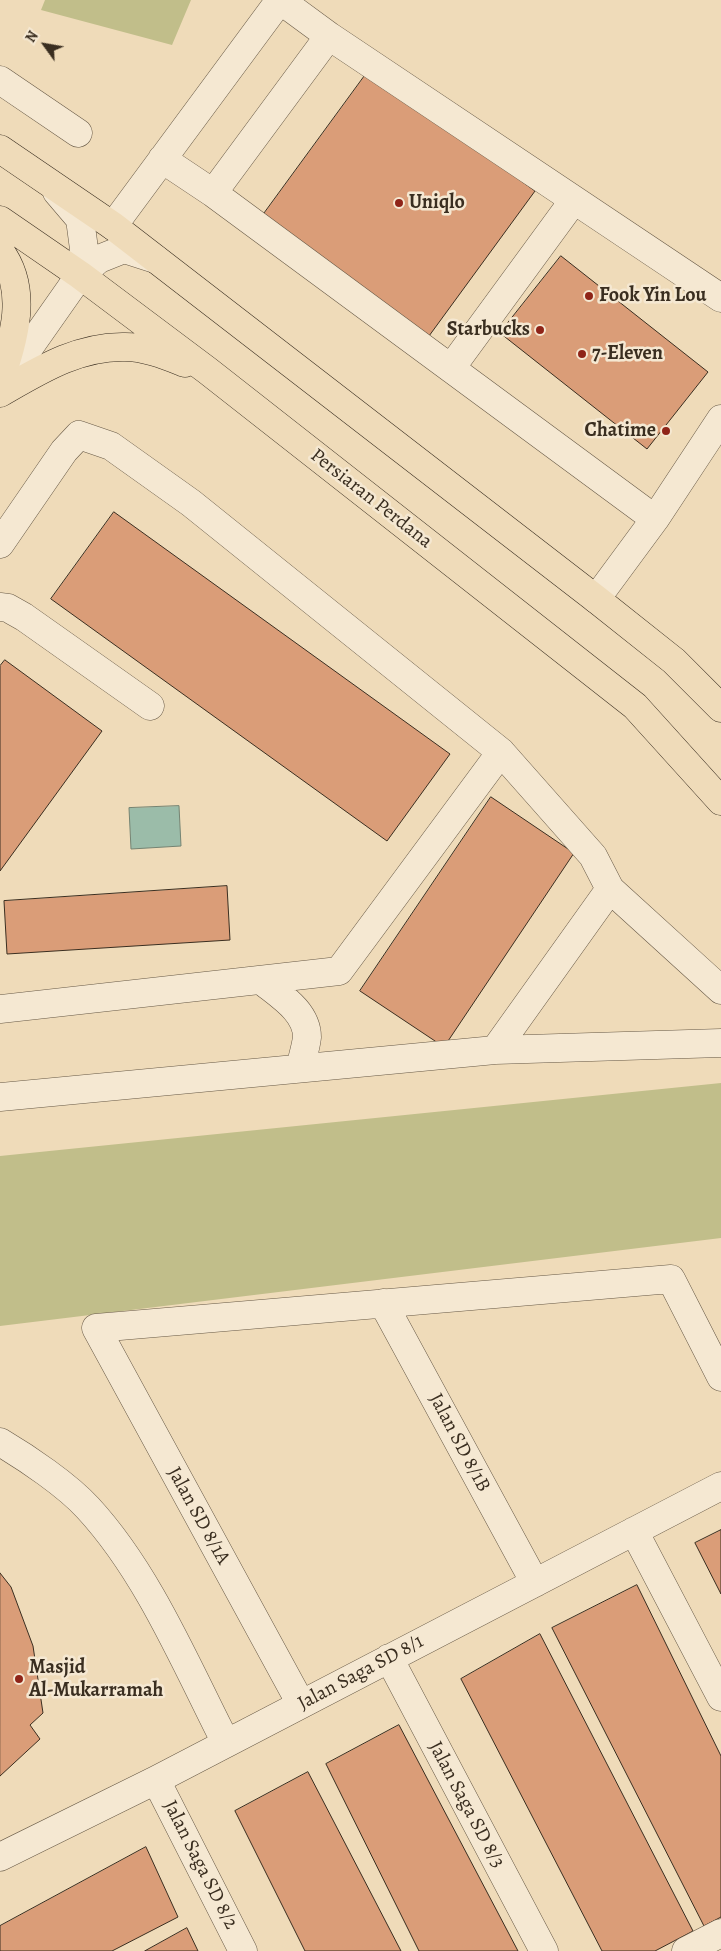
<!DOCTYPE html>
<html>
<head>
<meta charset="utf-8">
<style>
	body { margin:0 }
	#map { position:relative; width:721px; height:1951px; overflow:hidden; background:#efdbb9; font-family:Alegreya,serif }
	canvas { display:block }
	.north { position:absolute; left:20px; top:20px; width:50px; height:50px; -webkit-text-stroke:4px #f5e8d2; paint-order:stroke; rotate:302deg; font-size:14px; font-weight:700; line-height:20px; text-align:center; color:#3a2e20 }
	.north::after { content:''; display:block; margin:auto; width:18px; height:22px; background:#3a2e20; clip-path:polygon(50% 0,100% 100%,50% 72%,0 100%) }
</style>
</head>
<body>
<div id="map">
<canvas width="721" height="1951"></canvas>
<div class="north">N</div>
</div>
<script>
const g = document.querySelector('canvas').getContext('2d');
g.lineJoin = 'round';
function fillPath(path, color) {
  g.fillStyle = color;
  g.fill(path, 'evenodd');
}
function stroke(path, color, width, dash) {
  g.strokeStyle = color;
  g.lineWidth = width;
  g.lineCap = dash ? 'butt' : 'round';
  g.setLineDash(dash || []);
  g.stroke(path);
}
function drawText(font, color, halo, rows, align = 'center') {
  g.font = font + ' Alegreya,serif';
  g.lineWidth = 5;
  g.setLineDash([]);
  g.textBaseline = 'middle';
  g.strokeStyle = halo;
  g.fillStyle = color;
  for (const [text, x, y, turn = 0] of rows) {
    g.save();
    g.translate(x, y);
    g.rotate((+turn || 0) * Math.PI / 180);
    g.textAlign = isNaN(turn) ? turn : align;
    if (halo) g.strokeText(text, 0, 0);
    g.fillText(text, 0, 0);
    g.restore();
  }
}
fillPath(new Path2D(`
	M45,0h146l-19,45 -131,-35z
	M721,1083v155l-721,88v-170z`), '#c1be8a');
const water = new Path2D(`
	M179,806l2,40 -50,3 -2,-41z`);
fillPath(water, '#9bbca9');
stroke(water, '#748372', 1);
const building = new Path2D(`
	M369,70l166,121 -106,145 -166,-121z
	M561,256l147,116 -61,77 -147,-116z
	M114,512l336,242 -63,87 -336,-242z
	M5,660l97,71 -102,140v-205z
	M491,797l83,56 -130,194 -84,-56z
	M227,886l3,54 -223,14 -3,-53z
	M721,1530v64l-26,-51z
	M0,1573l11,14 22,59 10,67 -13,12 10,14 -40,37z
	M637,1585l84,171v161l-17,9 -152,-298z
	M540,1634l153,297 -38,20h-53l-141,-272z
	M399,1725l119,226h-99l-93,-187z
	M308,1772l93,179h-96l-70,-140z
	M146,1847l32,70 -66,34h-112v-25z
	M187,1928l11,23h-53z`);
fillPath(building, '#da9d78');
stroke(building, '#3a2e20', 1);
const minor = new Path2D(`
	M329,36l392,262
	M0,80l78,53
	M162,159l51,34 442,326
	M57,192l23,27 4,30 -4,26
	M213,193l116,-157 -49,-36
	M113,226l167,-226
	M451,368l123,-168
	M0,389l80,-114 19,-16 25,-10 31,10
	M0,544l64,-93 15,-16 32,11 80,57 310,249 92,104 17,33 111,101
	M596,599l59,-80 66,-100
	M0,607l8,1 16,9 126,89
	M261,980c18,15 46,31 46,57 -1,10 -5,22 -7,31
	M0,1009l339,-38 162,-219
	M495,1050l115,-161
	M0,1097l495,-47 226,-7
	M383,1303l152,280
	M0,1442c27,16 67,43 88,66 60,65 98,157 138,235
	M634,1531l87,166
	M389,1658l155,293
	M301,1704l-205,-376 575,-49 50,98
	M156,1780l87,171
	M0,1857l156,-77 565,-294
	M686,1951l35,-18`);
const major = new Path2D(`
	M0,149l113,77 483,373 78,62 47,47
	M0,220l80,55 128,96 427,335 86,95
	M0,251c29,39 14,87 0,129
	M0,393c40,-23 78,-47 125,-46 20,0 42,9 60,16`);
stroke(minor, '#675946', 29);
stroke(major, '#3a2e20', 29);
stroke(minor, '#f5e8d2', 28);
stroke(major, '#efdbb9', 28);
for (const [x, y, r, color] of [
	[399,203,5,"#8f2418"],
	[589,296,5,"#8f2418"],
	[540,330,5,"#8f2418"],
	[582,354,5,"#8f2418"],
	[666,431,5,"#8f2418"],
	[19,1679,5,"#8f2418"]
]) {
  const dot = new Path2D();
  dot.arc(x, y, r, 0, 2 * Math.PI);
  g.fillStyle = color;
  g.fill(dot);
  stroke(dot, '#f5e8d2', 2);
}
drawText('bold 20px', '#3a2e20', '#f5e8d2', [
	["Uniqlo",409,203],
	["Fook Yin Lou",599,296],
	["Starbucks",530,330,"right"],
	["7-Eleven",592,354],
	["Chatime",656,431,"right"],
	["Masjid",29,1668],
	["Al-Mukarramah",29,1691]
], 'left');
drawText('20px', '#3a2e20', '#f5e8d2', [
	["Persiaran Perdana",371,499,38],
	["Jalan SD 8/1B",459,1443,62],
	["Jalan SD 8/1A",198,1516,61],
	["Jalan Saga SD 8/1",361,1673,-28],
	["Jalan Saga SD 8/3",466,1805,62],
	["Jalan Saga SD 8/2",200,1865,63]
]);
</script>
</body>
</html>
